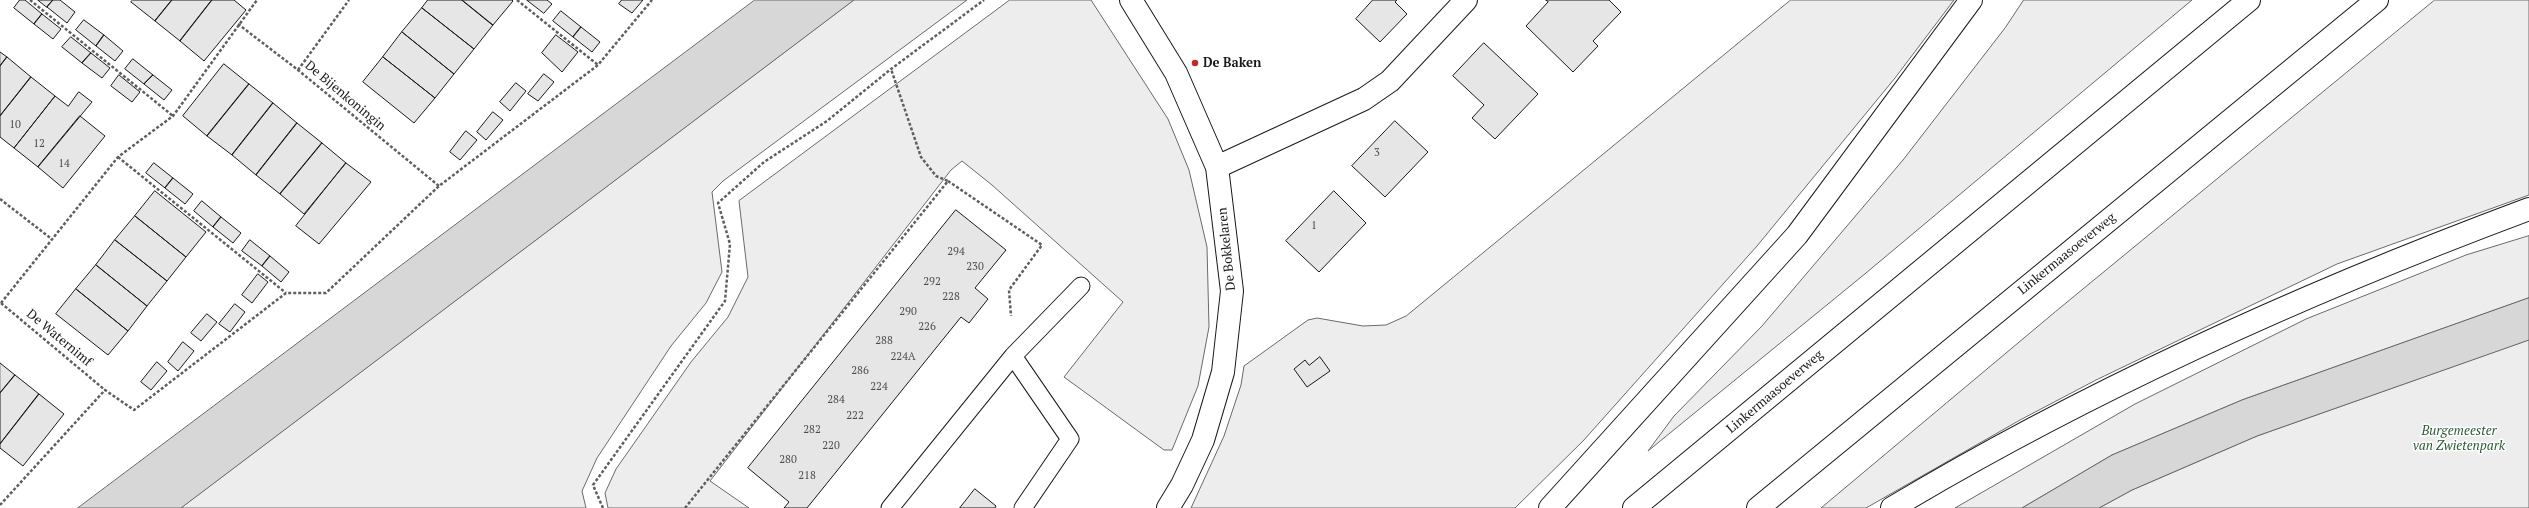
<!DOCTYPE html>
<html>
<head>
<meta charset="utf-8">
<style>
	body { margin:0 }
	canvas { display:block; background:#fff }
</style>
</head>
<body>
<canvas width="2529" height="508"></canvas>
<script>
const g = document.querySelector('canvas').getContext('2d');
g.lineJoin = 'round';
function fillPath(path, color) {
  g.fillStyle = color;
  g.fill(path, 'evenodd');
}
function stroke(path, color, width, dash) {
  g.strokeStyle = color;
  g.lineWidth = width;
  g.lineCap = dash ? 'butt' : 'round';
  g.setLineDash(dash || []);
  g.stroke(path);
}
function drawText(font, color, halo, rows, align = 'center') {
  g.font = font + ' "PT Serif",serif';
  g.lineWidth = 3;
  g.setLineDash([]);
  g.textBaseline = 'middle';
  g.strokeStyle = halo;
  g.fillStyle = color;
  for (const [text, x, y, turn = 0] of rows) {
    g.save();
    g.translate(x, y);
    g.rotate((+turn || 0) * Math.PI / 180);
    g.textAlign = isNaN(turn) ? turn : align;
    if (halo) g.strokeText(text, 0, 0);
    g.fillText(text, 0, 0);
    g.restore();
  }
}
const built = new Path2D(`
	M854,0h113l-244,181 -11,11 10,80 -16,31 -35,43 -74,112 -15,33 4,17h-405z
	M1010,0h81l77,119 21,51 18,77 2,80 -11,59 -26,64h-8l-100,-73 59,-75 -131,-117 -30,-24 -11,9 -241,311 39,27h-141l-3,-15 11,-24 75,-107 37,-45 20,-40 -9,-76z
	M1791,0h163l-59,78 -138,168 -174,195 -68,67h-324l33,-72 17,-51 3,-19 64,-46 9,-2 46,8 23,-1 20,-9z
	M2024,0h168l-326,273 -218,178 26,-35 88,-90 141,-166 102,-132z
	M2435,0h94v195l-192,69 -241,116 -76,40 -154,88h-45l234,-196z
	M2529,236v62l-287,102 -130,55 -90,53h-67l180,-104 171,-85 160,-64z
	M2529,340v168h-430l33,-18 125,-54z`);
fillPath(built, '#ededed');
stroke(built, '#6a6a6a', 1);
const water = new Path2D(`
	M755,0h99l-673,508h-103z
	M2529,298v42l-272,96 -125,54 -33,18h-77l90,-53 130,-55z`);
fillPath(water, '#d7d7d7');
stroke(water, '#6a6a6a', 1);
const building = new Path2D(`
	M20,0h5l17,14 -8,10 -20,-16z
	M38,0h15l-6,7z
	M53,0h7l15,12 -8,11 -20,-16z
	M133,0h39l-17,21 -24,-19z
	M172,0h40l-32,41 -25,-20z
	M212,0h22l12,10 -42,51 -24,-20z
	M428,0h34l31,25 -19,24 -52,-41z
	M462,0h50l1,1 -20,24z
	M527,0h20l5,4 -8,9z
	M622,0h21l-11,13 -13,-9z
	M1373,0h24l-2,2 12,12 -27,28 -24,-23z
	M1546,0h63l12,12 -28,29 5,5 -25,26 -47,-46 22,-24z
	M422,8l52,41 -20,25 -52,-42z
	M561,11l20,16 -8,10 -20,-16z
	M42,14l19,15 -8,10 -19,-15z
	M84,20l20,15 -8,11 -20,-16z
	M581,27l19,15 -8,10 -19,-15z
	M402,32l52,42 -19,24 -52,-41z
	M104,35l19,16 -8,10 -19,-15z
	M556,35l22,17 -16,20 -20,-19z
	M71,37l20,16 -9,10 -20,-16z
	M1484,43l54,51 -43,45 -23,-21 12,-13 -31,-29z
	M0,52l7,5 -7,9z
	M91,53l19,15 -8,10 -20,-15z
	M7,57l24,20 -31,39v-50z
	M383,57l52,41 -21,25 -51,-41z
	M133,59l20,16 -9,9 -19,-15z
	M224,64l25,20 -42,52 -24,-20z
	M544,74l10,8 -16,19 -10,-7z
	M119,75l21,17 -8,10 -21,-16z
	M153,75l19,15 -8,10 -20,-16z
	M31,77l24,19 -41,52 -14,-11v-21z
	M516,83l10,8 -16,20 -10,-9z
	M249,84l24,19 -41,52 -25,-19z
	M79,92l13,10 -54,65 -24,-19 41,-52 13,10z
	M273,103l24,20 -41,52 -24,-20z
	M493,112l10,8 -17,20 -9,-8z
	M80,116l25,20 -42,52 -25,-21z
	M1395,121l33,31 -43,45 -33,-31z
	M297,123l25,20 -42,51 -24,-19z
	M466,131l11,9 -17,20 -10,-8z
	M322,143l24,20 -42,51 -24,-20z
	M154,163l19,15 -8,10 -19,-15z
	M346,163l25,19 -52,62 -23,-18z
	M173,178l20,16 -8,10 -20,-16z
	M155,191l51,41 -20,25 -51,-41z
	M1334,191l32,32 -47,49 -33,-31z
	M202,201l19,16 -8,10 -19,-16z
	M956,210l50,40 -31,38 13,11 -19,24 -8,-6 -154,191h-23l5,-6 -41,-34z
	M135,216l51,41 -19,24 -52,-41z
	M221,217l20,16 -8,10 -20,-16z
	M115,240l52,41 -20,25 -51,-41z
	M250,240l20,16 -8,10 -20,-15z
	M270,256l19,16 -8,10 -19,-16z
	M96,265l51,41 -19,25 -52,-42z
	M258,274l10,8 -16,21 -10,-8z
	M76,289l52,42 -20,24 -52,-41z
	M235,304l10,8 -15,20 -11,-8z
	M207,314l10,8 -16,19 -10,-8z
	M183,342l11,9 -16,20 -10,-9z
	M1320,357l10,14 -23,16 -13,-18 11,-9 4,5z
	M157,362l10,9 -16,19 -10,-8z
	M0,363l15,12 -15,18z
	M15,375l24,19 -39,50v-51z
	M39,394l25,20 -41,52 -23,-18v-4z
	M975,489l21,17 -1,2h-35z`);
fillPath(building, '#e6e6e6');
stroke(building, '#1a1a1a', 1);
const service = new Path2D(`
	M1013,356l57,83 -47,69
	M890,508l123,-152 68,-70`);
const minor = new Path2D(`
	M1131,0l45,73 41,94 15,124 -9,81 -20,68 -21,45 -14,23
	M1217,167l147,-68 26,-18 76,-81`);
const motorway = new Path2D(`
	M1550,508l247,-273 174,-235
	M1634,508l615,-508
	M1758,508l619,-508
	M1892,508c202,-121 417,-217 637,-299`);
stroke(service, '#1a1a1a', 19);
stroke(minor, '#1a1a1a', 24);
stroke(motorway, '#1a1a1a', 24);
stroke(new Path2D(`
	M30,0l143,116
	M517,0l81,65
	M238,24l60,46 141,116
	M298,70l51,-70
	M118,157l168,136
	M948,181l94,64 -33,45 2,26
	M0,199l53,41
	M1,303l117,-146 55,-41 84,-116
	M1,303l104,87
	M0,505l105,-115 29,20 152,-117h40l113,-107 159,-121 54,-65
	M603,508l-10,-23 132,-184 5,-57 -12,-41 46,-41 63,-41 64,-52 93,-69
	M685,508l263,-327 -12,-5 -15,-19 -30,-88`), '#5f5f5f', 2.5, [3, 2]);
stroke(service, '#fff', 17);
stroke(minor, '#fff', 22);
stroke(motorway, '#fff', 22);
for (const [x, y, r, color] of [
	[1195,63,4,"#c62828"]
]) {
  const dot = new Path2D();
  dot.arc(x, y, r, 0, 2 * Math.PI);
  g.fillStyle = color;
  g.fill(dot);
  stroke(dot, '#fff', 1.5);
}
drawText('11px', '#4d4d4d', null, [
	["10",15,125],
	["12",39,144],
	["3",1377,153],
	["14",64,164],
	["1",1314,226],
	["294",956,252],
	["230",975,267],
	["292",932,282],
	["228",951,297],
	["290",908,312],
	["226",927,327],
	["288",884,341],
	["224A",903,357],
	["286",860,371],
	["224",879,387],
	["284",836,400],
	["222",855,416],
	["282",812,430],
	["220",831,446],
	["280",788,460],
	["218",807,476]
]);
drawText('bold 13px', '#1a1a1a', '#fff', [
	["De Baken",1203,63]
], 'left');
drawText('13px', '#1a1a1a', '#fff', [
	["De Bijenkoningin",345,96,40],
	["De Bokkelaren",1227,249,-96],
	["Linkermaasoeverweg",2067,254,-39],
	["De Waternimf",59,338,40],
	["Linkermaasoeverweg",1775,392,-40]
]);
drawText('italic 13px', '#2b5a34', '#fff', [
	["Burgemeester",2459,431],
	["van Zwietenpark",2459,446]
]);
</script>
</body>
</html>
